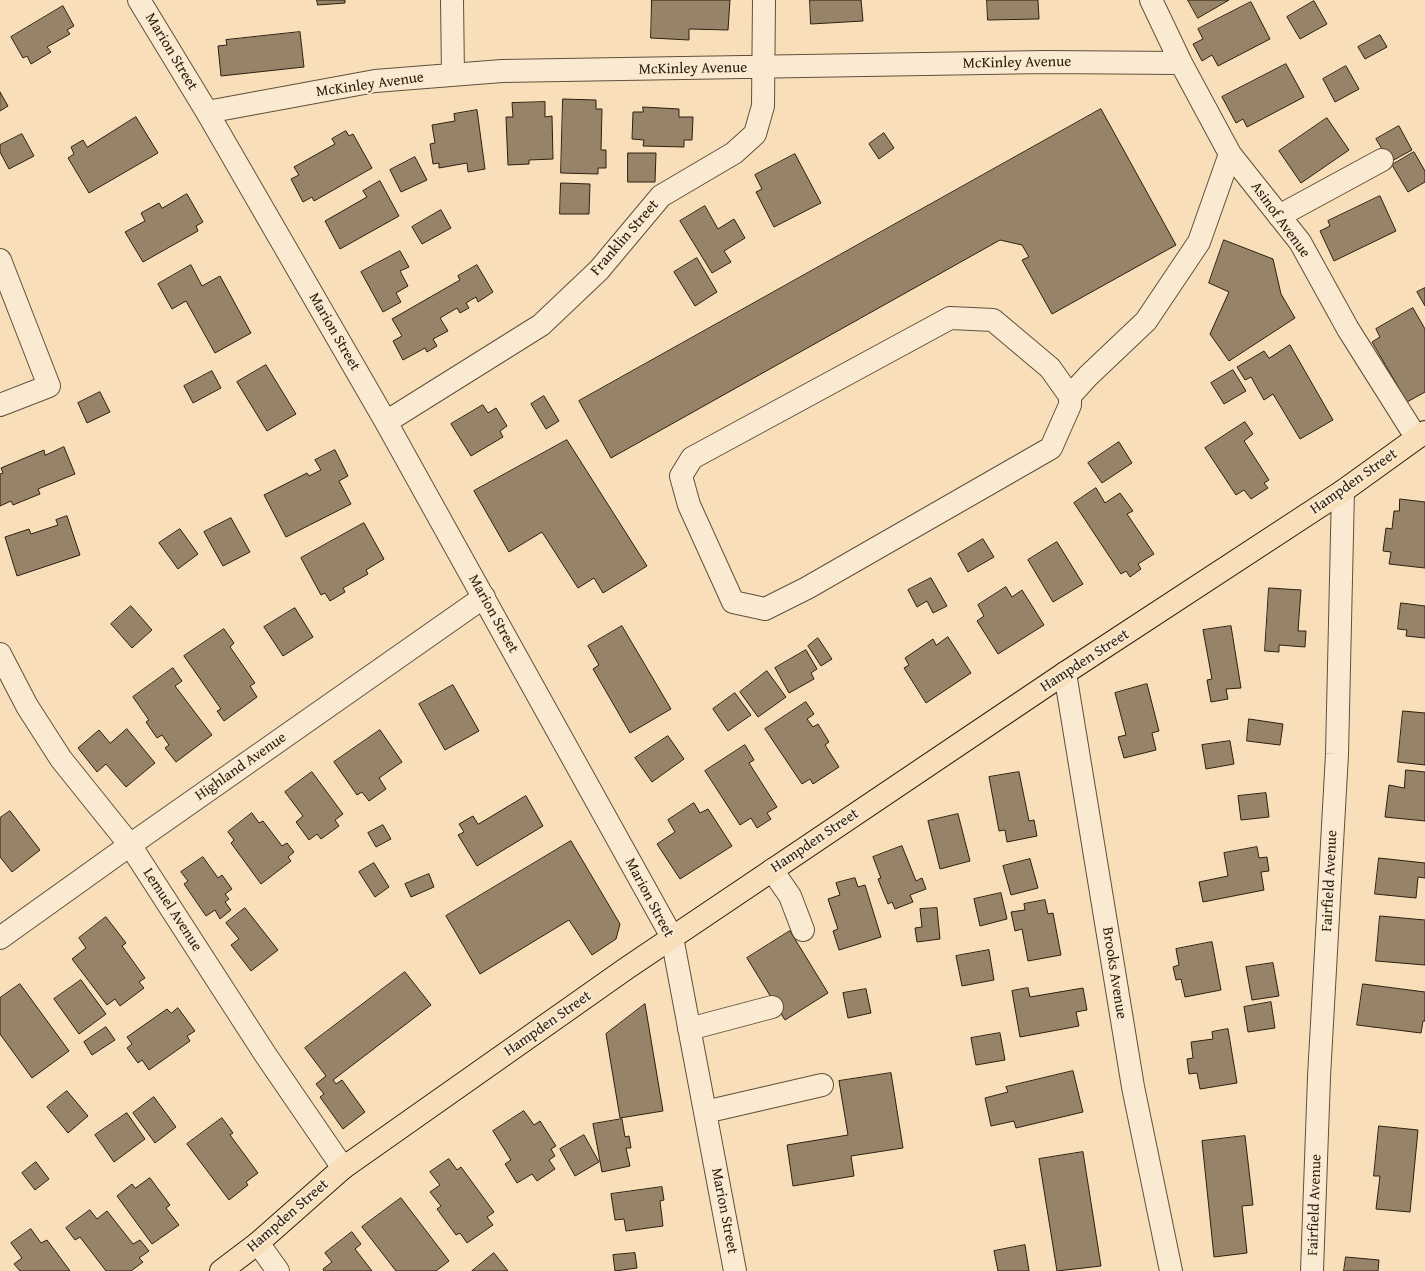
<!DOCTYPE html>
<html>
<head>
<meta charset="utf-8">
<style>
	body { margin:0 }
	canvas { display:block; background:#f8dfba }
</style>
</head>
<body>
<canvas width="1425" height="1271"></canvas>
<script>
const g = document.querySelector('canvas').getContext('2d');
g.lineJoin = 'round';
function fillPath(path, color) {
  g.fillStyle = color;
  g.fill(path, 'evenodd');
}
function stroke(path, color, width, dash) {
  g.strokeStyle = color;
  g.lineWidth = width;
  g.lineCap = dash ? 'butt' : 'round';
  g.setLineDash(dash || []);
  g.stroke(path);
}
function drawText(font, color, halo, rows, align = 'center') {
  g.font = font + ' "Gentium Book Plus",serif';
  g.lineWidth = 4;
  g.setLineDash([]);
  g.textBaseline = 'middle';
  g.strokeStyle = halo;
  g.fillStyle = color;
  for (const [text, x, y, turn = 0] of rows) {
    g.save();
    g.translate(x, y);
    g.rotate((+turn || 0) * Math.PI / 180);
    g.textAlign = isNaN(turn) ? turn : align;
    if (halo) g.strokeText(text, 0, 0);
    g.fillText(text, 0, 0);
    g.restore();
  }
}
const building = new Path2D(`
	M317,0h28v3l-27,2z
	M652,0h78l-2,30 -39,-1v11l-38,-2z
	M810,0h51l2,21 -52,3z
	M987,0h51l1,19 -51,1z
	M1188,0h41l-31,18z
	M1314,1l13,23 -27,15 -13,-22z
	M1251,2l19,37 -52,27 -6,-11 -10,6 -9,-17 10,-5 -5,-10z
	M63,6l11,20 -7,4 3,4 -23,13 4,5 -20,12 -4,-8 -4,2 -12,-21z
	M300,32l4,35 -83,9 -3,-30 9,-1 -1,-5z
	M1380,35l7,12 -22,12 -7,-12z
	M1286,64l18,33 -57,30 -4,-8 -7,4 -14,-26z
	M1346,66l13,23 -24,13 -12,-23z
	M0,92l8,14 -8,5z
	M563,99l33,1v9h6l-1,41h5v18h-8v6l-37,-1z
	M545,102v15l7,-1 1,43 -24,1v4l-21,1 -2,-48h7l-1,-14z
	M643,107l36,2v8h14l-1,23h-8v7l-41,-1 1,-6 -12,-1 1,-27h10z
	M1101,109l75,136 -124,69 -30,-54 7,-3 -7,-12 -22,-5 -389,218 -32,-57z
	M477,110l8,59 -17,3 -1,-9 -28,5v-5l-6,1 -3,-20 5,-1 -3,-18 23,-4 -1,-7z
	M136,117l22,36 -69,40 -21,-35 6,-4 -3,-7 12,-7 4,7z
	M1327,118l22,32 -48,33 -22,-32z
	M1399,126l13,24 -22,12 -14,-23z
	M346,131l3,5 4,-2 19,34 -58,33 -2,-4 -9,5 -12,-23 8,-4 -5,-8 41,-23 -3,-5z
	M884,133l10,15 -15,11 -10,-15z
	M22,134l12,22 -25,13 -9,-17v-7z
	M1414,152l11,19v11l-17,10 -16,-27z
	M628,153h28l-1,29h-27z
	M795,154l26,49 -47,24 -18,-35 6,-3 -7,-14z
	M415,157l12,23 -26,12 -11,-22z
	M380,181l19,35 -59,33 -15,-28 42,-24 -4,-6z
	M561,183l29,1 -1,30h-29z
	M187,194l16,28 -7,4 2,5 -55,31 -18,-30 20,-11 -4,-8 18,-10 3,5z
	M1380,196l16,35 -62,30 -14,-30 10,-5 -2,-5z
	M705,206l13,23 16,-10 11,19 -21,13 7,11 -19,11 -32,-52z
	M441,210l10,18 -29,16 -10,-17z
	M1224,240l49,19 8,35 14,24 -66,43 -19,-27 19,-42 -20,-9z
	M400,251l9,16 -9,4 8,15 -12,7 5,9 -18,10 -22,-40z
	M697,258l20,34 -22,14 -21,-34z
	M191,265l11,21 18,-10 31,57 -36,20 -29,-52 -14,8 -14,-25z
	M477,265l16,27 -15,10 -2,-5 -10,6 3,5 -9,5 -3,-5 -17,10 8,13 -15,8 4,7 -10,6 -2,-4 -22,12 -10,-19 9,-5 -10,-17 68,-39 -2,-4z
	M1425,288v18l-8,-14z
	M1413,308l12,21v63l-18,10 -35,-60 8,-5 -4,-8z
	M1290,345l43,75 -33,19 -27,-45 -9,6 -13,-23 -6,3 -8,-13 27,-16 5,7z
	M266,365l30,49 -29,17 -30,-49z
	M1233,370l13,21 -22,13 -13,-21z
	M212,371l9,17 -28,15 -9,-17z
	M100,392l10,20 -23,11 -9,-20z
	M544,396l15,25 -13,8 -15,-25z
	M483,405l5,8 8,-5 11,18 -7,5 3,6 -32,19 -20,-32z
	M1245,422l8,12 -9,7 25,39 -5,3 4,5 -17,11 -7,-9 -8,5 -31,-47z
	M567,440l80,126 -44,27 -9,-15 -16,10 -36,-56 -33,20 -35,-61z
	M1119,442l13,21 -30,20 -14,-20z
	M64,447l11,27 -37,15 2,5 -27,11 -2,-4 -11,5v-32l3,-1 -2,-5 43,-18 1,5z
	M335,450l13,26 -9,5 12,23 -65,33 -22,-42 43,-22 2,3 12,-6 -6,-10z
	M1096,488l9,15 15,-10 13,18 -6,3 27,40 -16,10 3,5 -11,8 -4,-6 -5,3 -47,-71z
	M1400,499l25,3v66l-36,-4 2,-12 -8,-1 3,-23 6,1 2,-18h5z
	M67,516l13,39 -63,21 -12,-39 24,-8 2,5 27,-9 -2,-5z
	M231,518l19,34 -27,14 -19,-34z
	M364,523l20,36 -18,11 2,4 -25,14 2,4 -15,9 -5,-8 -4,2 -20,-37z
	M180,529l18,25 -20,15 -19,-26z
	M983,539l11,18 -26,15 -10,-18z
	M1057,542l26,42 -30,18 -25,-42z
	M931,578l16,28 -14,7 -6,-12 -10,6 -9,-17z
	M1006,587l6,10 10,-7 22,35 -46,29 -21,-33 7,-5 -6,-11z
	M1269,588l32,2 -3,41h8l-1,16 -26,-2v7l-14,-1z
	M1401,603l24,3v32l-19,-2 1,-6 -9,-1z
	M131,606l21,24 -20,18 -21,-24z
	M295,608l18,29 -30,19 -19,-29z
	M622,626l49,83 -41,24 -37,-64 6,-4 -11,-19z
	M1231,626l10,62 -15,1 2,10 -17,3 -4,-22 5,-1 -9,-49z
	M224,629l10,14 -4,4 25,36 -5,3 7,11 -33,24 -7,-10 4,-2 -37,-53z
	M948,637l23,36 -45,30 -22,-35 5,-3 -4,-7 28,-19 3,6z
	M818,638l14,21 -11,7 -13,-20z
	M806,650l11,19 -6,4 3,6 -25,14 -14,-25z
	M173,668l9,13 -7,5 37,49 -36,27 -11,-14 4,-3 -7,-10 -5,3 -11,-16 3,-2 -16,-23z
	M767,671l19,26 -28,20 -18,-25z
	M1147,684l12,47 -7,2 4,17 -32,8 -6,-21 8,-2 -11,-42z
	M453,685l26,46 -34,19 -26,-46z
	M735,693l16,22 -23,16 -15,-22z
	M806,702l8,12 -7,5 6,8 5,-3 11,18 -4,3 14,22 -26,17 -3,-5 -8,5 -37,-55z
	M1403,711l22,2v52l-27,-3z
	M1249,719l34,5 -3,21 -33,-4z
	M127,729l28,34 -29,24 -20,-23 -9,8 -19,-24 21,-18 11,13z
	M380,730l22,32 -23,16 7,11 -17,12 -7,-9 -5,3 -23,-33z
	M668,736l16,23 -32,23 -17,-24z
	M1230,741l4,23 -28,5 -4,-24z
	M745,745l9,15 -5,3 28,44 -10,6 4,6 -14,9 -6,-10 -11,7 -35,-54z
	M1406,770l19,2v49l-40,-4 4,-32 15,3z
	M312,772l31,42 -8,6 4,6 -18,13 -4,-5 -8,6 -13,-18 7,-6 -18,-24z
	M1019,772l10,49 5,-1 3,16 -30,6 -2,-12 -6,1 -10,-54z
	M1266,793l3,24 -28,3 -3,-24z
	M526,796l17,30 -66,40 -19,-31 6,-3 -5,-8 14,-8 5,8z
	M694,803l6,10 8,-4 24,37 -52,33 -23,-35 18,-12 -7,-12z
	M10,811l30,39 -28,22 -12,-15v-39z
	M252,813l7,10 4,-2 19,25 5,-3 7,9 -6,5 3,4 -30,23 -30,-41 3,-3 -6,-8z
	M958,814l12,47 -30,8 -12,-48z
	M383,825l8,14 -15,8 -8,-14z
	M571,841l49,83 -4,15 -24,16 -23,-35 -89,54 -34,-58z
	M902,846l14,35 6,-3 4,11 -16,6 3,7 -18,7 -3,-7 -4,2 -10,-25 3,-1 -8,-21z
	M1257,847l2,11 8,-1 2,14 -8,1 3,18 -61,12 -4,-20 29,-6 -4,-23z
	M203,857l15,21 4,-3 10,14 -7,5 4,5 -4,3 6,8 -11,9 -5,-9 -9,6 -22,-32 4,-3 -7,-9z
	M1379,858l46,5v15l-7,-1 -2,21 -41,-4z
	M1030,859l8,29 -27,7 -8,-29z
	M374,863l15,24 -14,10 -16,-25z
	M429,874l5,13 -23,10 -6,-13z
	M855,878l3,9 7,-2 16,52 -42,13 -6,-19 5,-2 -10,-30 12,-4 -4,-12z
	M1001,893l6,26 -27,7 -6,-27z
	M1045,900l3,14 5,-1 8,42 -33,6 -6,-32 -7,2 -4,-19 14,-2 -1,-6z
	M245,908l33,42 -27,21 -20,-26 8,-6 -13,-16z
	M937,908l3,31 -23,3 -2,-14 7,-1 -2,-18z
	M1380,916l45,4v45l-49,-4z
	M106,917l20,26 -4,3 23,32 -6,4 5,6 -24,18 -5,-7 -8,6 -35,-46 14,-11 -7,-10z
	M790,931l38,62 -43,27 -38,-62z
	M1212,942l9,48 -36,7 -4,-18 -5,1 -3,-13 6,-2 -3,-16z
	M989,950l5,30 -32,6 -6,-30z
	M1273,963l6,33 -27,4 -6,-33z
	M405,972l26,33 -98,75 3,4 6,-4 23,32 -22,17 -23,-32 4,-3 -8,-10 10,-8 -21,-28z
	M81,980l25,34 -27,20 -25,-35z
	M20,984l49,67 -37,27 -32,-44v-36z
	M1363,984l62,8v29h-2l-2,12 -64,-8z
	M1028,988l2,9 53,-9 4,22 -11,2 3,14 -59,11 -8,-46z
	M866,989l5,24 -23,5 -5,-25z
	M1271,1002l4,26 -27,4 -4,-25z
	M645,1004l18,107 -43,7 -14,-84z
	M178,1008l17,23 -8,5 3,5 -41,29 -7,-10 -4,3 -11,-15 5,-4 -5,-7 40,-28 4,4z
	M106,1027l9,13 -23,15 -8,-13z
	M1228,1029l9,54 -37,6 -3,-16 -8,1 -2,-15 6,-1 -2,-16 22,-3 -1,-7z
	M1000,1033l5,27 -29,5 -5,-27z
	M1073,1071l10,41 -67,16 -2,-7 -23,5 -6,-28 23,-6 -2,-5z
	M891,1073l12,75 -52,8 3,20 -61,10 -6,-41 61,-10 -9,-54z
	M67,1091l21,25 -20,17 -21,-26z
	M154,1097l22,30 -21,16 -22,-30z
	M524,1111l10,14 6,-4 16,25 -5,3 4,7 -6,4 6,9 -18,12 -5,-7 -15,9 -12,-19 6,-4 -18,-29z
	M127,1113l18,26 -31,23 -19,-27z
	M222,1118l11,15 -3,2 28,38 -12,9 2,3 -19,15 -42,-56z
	M622,1119l3,18 4,-1 2,12h-5l4,18 -28,6 -9,-48z
	M1379,1126l39,4 -8,82 -34,-3 4,-33h-6z
	M584,1135l15,27 -24,14 -15,-27z
	M1245,1136l8,69 -11,1 5,47 -33,4 -12,-116z
	M1083,1152l18,114 -44,5 -18,-112z
	M449,1159l8,11 4,-3 33,45 -7,5 6,8 -26,18 -7,-10 -4,2 -19,-26 4,-3 -11,-14 10,-7 -10,-13z
	M36,1162l13,17 -14,11 -13,-17z
	M150,1178l20,27 -4,3 13,17 -27,19 -35,-48 15,-12 3,4z
	M662,1187l2,13 -4,1 3,25 -37,5 -2,-12 -9,1 -4,-26z
	M401,1198l48,63 -13,10h-40l-34,-44z
	M90,1210l7,9 10,-8 26,33 7,-4 9,11 -10,7 4,4 -12,9h-25l-26,-34 -5,3 -9,-12z
	M31,1229l10,14 6,-3 23,31h-50l-6,-7 8,-6 -11,-15z
	M352,1232l9,12 -6,5 17,22h-48l-1,-2 9,-7 -7,-9z
	M1025,1245l4,26h-31l-4,-20z
	M494,1253l14,18h-36z
	M635,1253l2,15 -22,3 -2,-16z
	M1346,1257l33,3 -1,11h-34z`);
fillPath(building, '#978368');
stroke(building, '#2d2010', 1);
const minor = new Path2D(`
	M139,0l68,112 179,310 286,515 63,334
	M452,0l1,75
	M1151,0l30,63 49,91 70,88 48,87 68,108
	M207,112l168,-31 127,-10 543,-9 136,1
	M1279,216l103,-56
	M0,260l49,126 -49,19
	M1070,396l-20,-28 -57,-48 -43,-2 -258,140 -11,18 8,29 44,97 32,7 42,-21 244,-140 19,-43v-9l18,-20 58,-55 53,-79 31,-88
	M386,422l155,-97 58,-55 62,-74 73,-43 21,-19 8,-28 1,-106
	M0,654l27,52 34,53 69,86 135,209 78,114
	M1065,673l68,414 38,184
	M772,870l18,26 13,34
	M0,938l130,-93 354,-248
	M689,1029l83,-22
	M705,1112l117,-27
	M258,1243l20,28
	M1312,1271l7,-194 18,-323 6,-263`);
const major = new Path2D(`
	M221,1271l37,-28 85,-75 284,-200 438,-295 278,-182 82,-59`);
stroke(minor, '#60503a', 24);
stroke(major, '#2d2010', 24);
stroke(minor, '#faead2', 22);
stroke(major, '#f8dfba', 22);
drawText('15px', '#2d2010', '#faead2', [
	["Marion Street",171,52,59],
	["McKinley Avenue",1017,63,-1],
	["McKinley Avenue",693,69,-1],
	["McKinley Avenue",370,85,-8],
	["Asinof Avenue",1280,220,54],
	["Franklin Street",625,238,-49],
	["Marion Street",334,332,60],
	["Hampden Street",1354,482,-35],
	["Marion Street",493,614,61],
	["Hampden Street",1085,661,-33],
	["Highland Avenue",241,767,-35],
	["Hampden Street",815,841,-34],
	["Fairfield Avenue",1330,881,-87],
	["Marion Street",649,898,62],
	["Lemuel Avenue",172,910,57],
	["Brooks Avenue",1114,973,81],
	["Hampden Street",548,1024,-35],
	["Fairfield Avenue",1315,1205,-88],
	["Marion Street",724,1211,79],
	["Hampden Street",288,1216,-41]
]);
</script>
</body>
</html>
